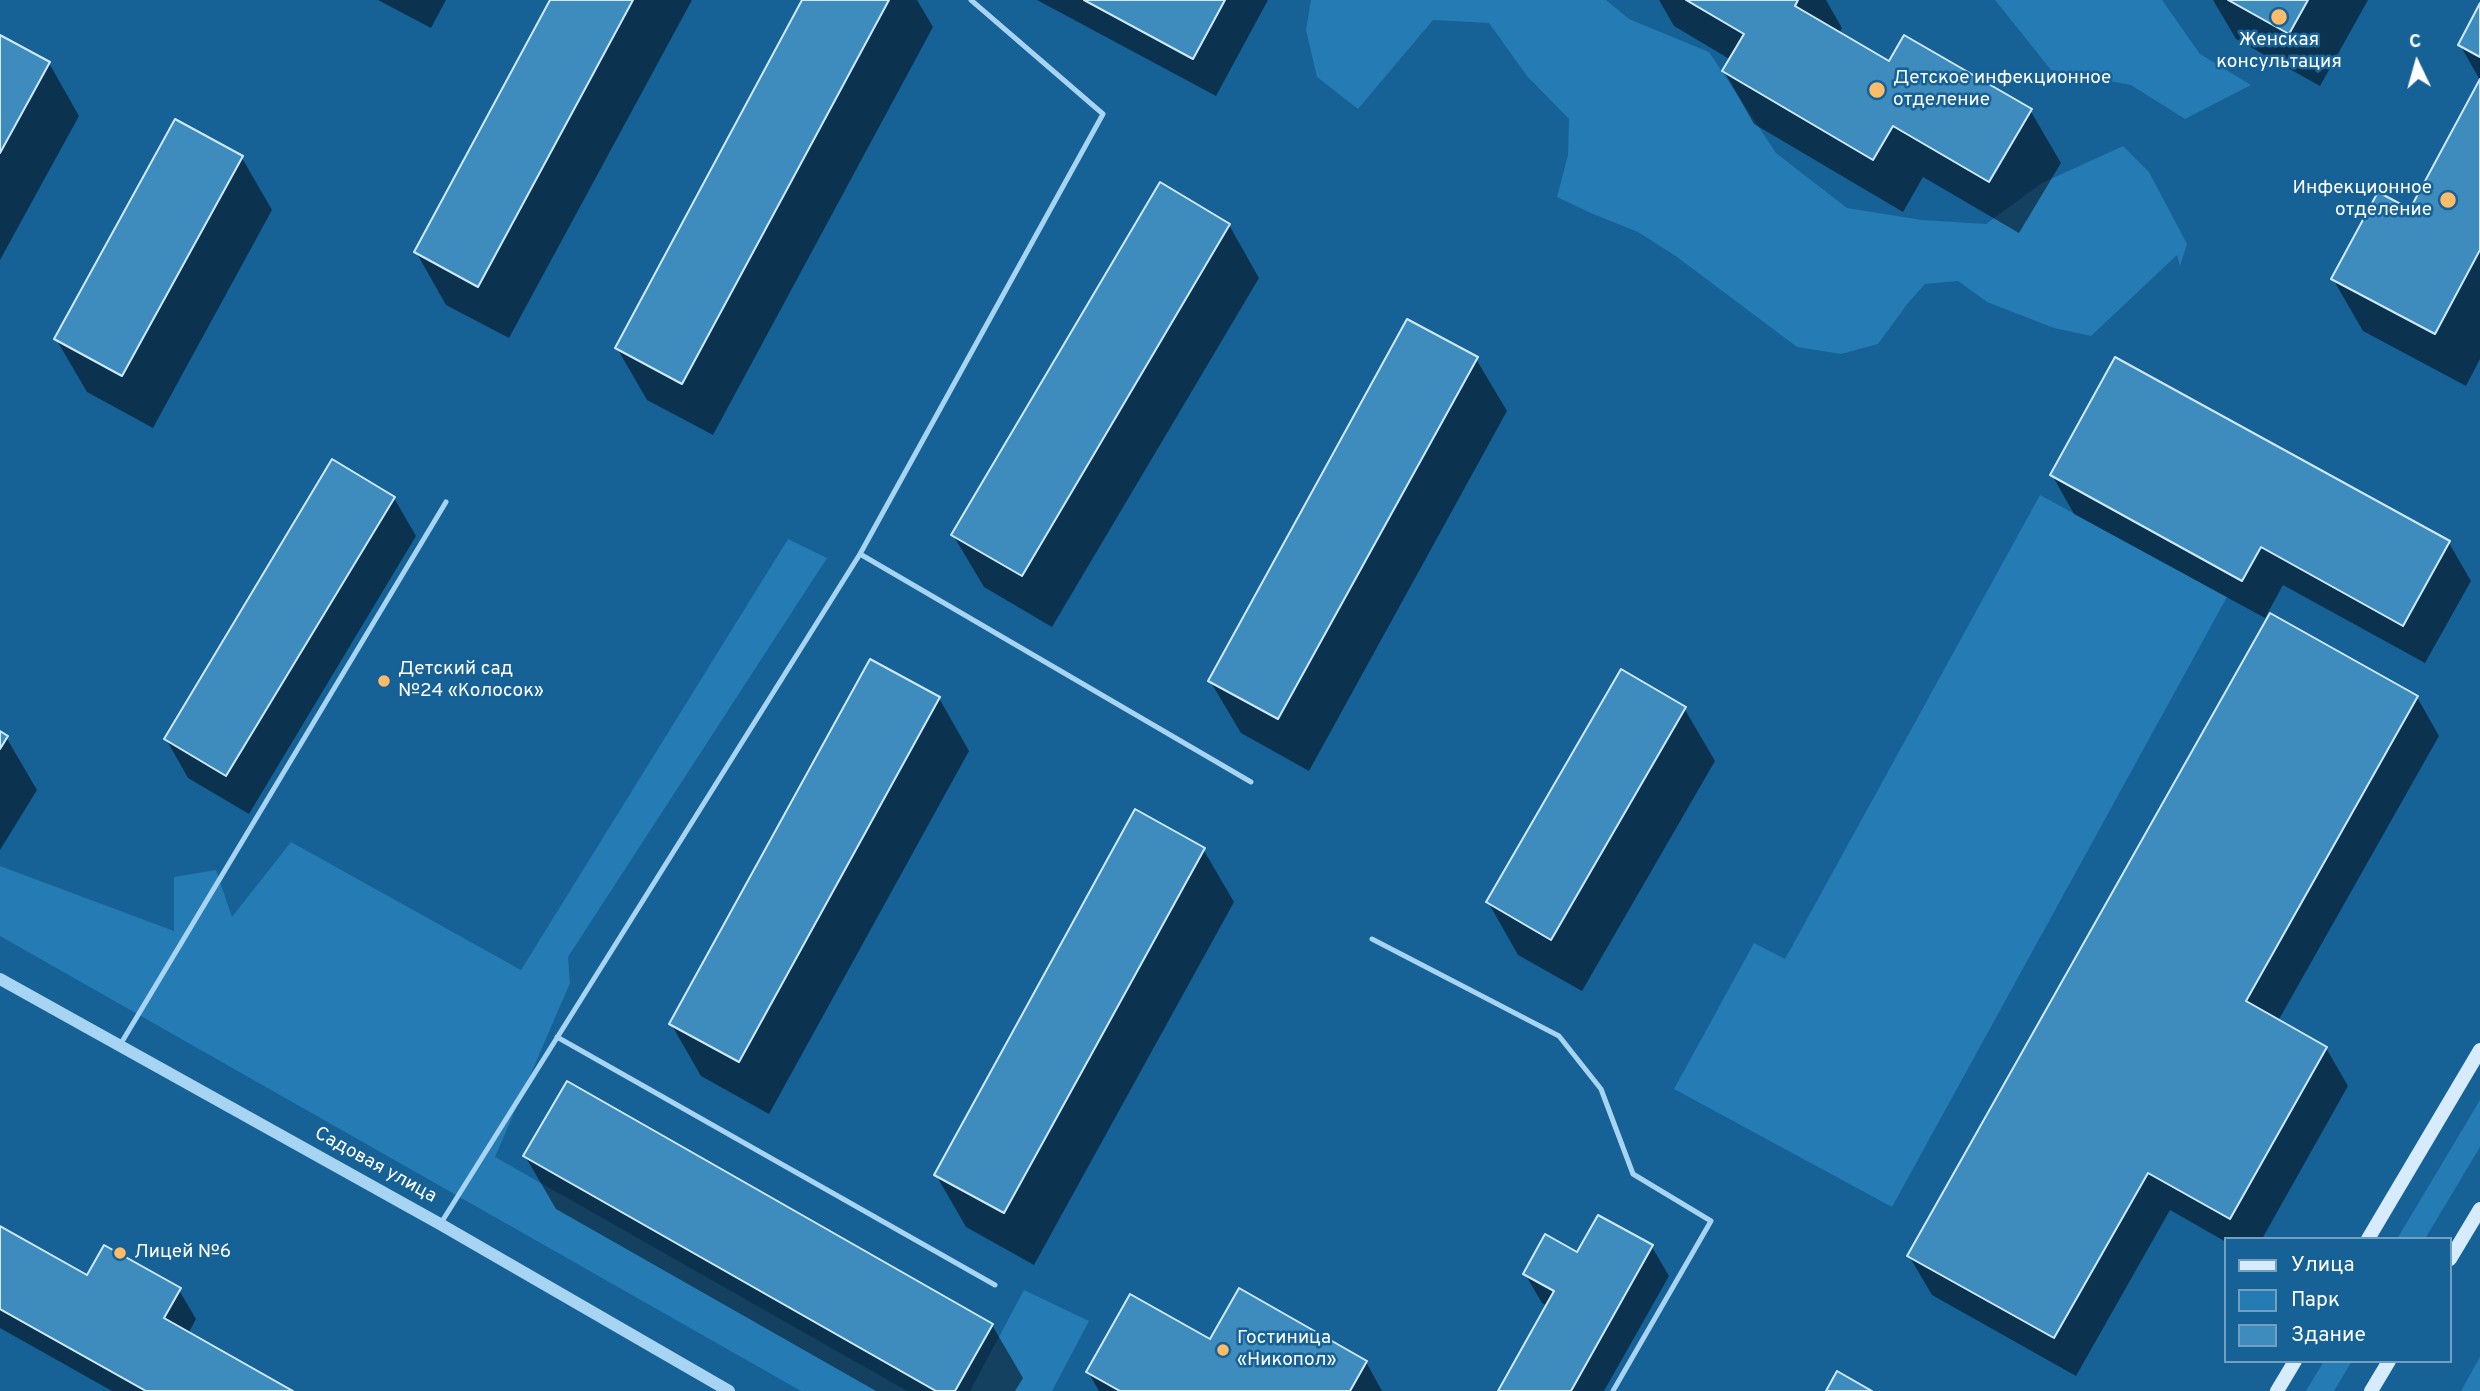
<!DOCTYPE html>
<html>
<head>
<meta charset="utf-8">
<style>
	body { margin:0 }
	#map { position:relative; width:2480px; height:1391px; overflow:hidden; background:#166196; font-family:Overpass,sans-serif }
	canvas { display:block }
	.legend { position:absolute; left:2224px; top:1237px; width:228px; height:126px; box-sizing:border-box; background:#166196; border:2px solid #73a0c0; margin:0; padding:9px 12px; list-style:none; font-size:21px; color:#fff }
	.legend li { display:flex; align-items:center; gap:14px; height:35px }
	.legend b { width:35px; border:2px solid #73a0c0 }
	.north { position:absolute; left:2382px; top:28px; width:70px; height:70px; -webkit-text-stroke:5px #166196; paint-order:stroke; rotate:355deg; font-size:19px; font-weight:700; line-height:28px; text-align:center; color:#fff }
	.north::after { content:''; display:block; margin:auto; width:24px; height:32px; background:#fff; clip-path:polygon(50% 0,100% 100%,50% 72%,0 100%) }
</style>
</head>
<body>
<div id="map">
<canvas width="2480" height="1391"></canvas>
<ul class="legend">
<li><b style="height:9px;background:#d6ecfc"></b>Улица</li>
<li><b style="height:19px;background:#257bb3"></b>Парк</li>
<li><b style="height:19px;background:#3e8bbe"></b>Здание</li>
</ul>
<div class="north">С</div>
</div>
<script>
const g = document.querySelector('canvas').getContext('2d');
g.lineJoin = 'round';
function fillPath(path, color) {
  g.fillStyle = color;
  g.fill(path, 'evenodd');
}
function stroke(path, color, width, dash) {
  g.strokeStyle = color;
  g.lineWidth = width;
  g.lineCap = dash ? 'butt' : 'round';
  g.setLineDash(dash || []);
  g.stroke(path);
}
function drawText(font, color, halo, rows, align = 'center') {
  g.font = font + ' Overpass,sans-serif';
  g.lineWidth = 5;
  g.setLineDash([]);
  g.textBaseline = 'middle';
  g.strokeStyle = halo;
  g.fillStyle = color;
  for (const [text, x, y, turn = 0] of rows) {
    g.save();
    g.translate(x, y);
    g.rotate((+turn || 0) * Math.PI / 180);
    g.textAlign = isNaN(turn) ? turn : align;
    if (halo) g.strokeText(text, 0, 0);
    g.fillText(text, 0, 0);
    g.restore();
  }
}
fillPath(new Path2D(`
	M1311,0h295l23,19 80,33 67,101 71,55 75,12 64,4 56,-41 81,-37 26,26 38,72 -7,22 -3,-11 -86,81 -37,-8 -67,-26 -29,-21 -33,3 -17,19 -30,41 -37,10 -44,-7 -120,-90 -39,-25 -45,-18 -36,-17 11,-42 1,-36 -42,-43 -38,-53 -56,-3 -75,89 -41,-32 -11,-47z
	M1995,0h167l38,54 51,31 -66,34 -54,-34 -80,-15z
	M2040,495l187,102 -335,610 -218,-118 80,-146 31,16z
	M788,539l39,19 -259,399 2,26 -75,174 412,234h-106l-801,-455v-70l174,65v-54l42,-7 16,47 59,-75 230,128z
	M2480,1100v47l-55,92h-28z
	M1024,1290l65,31 -37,70h-82z
	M2480,1357v34h-19z
	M2324,1361h28l-18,30h-28z`), '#257bb3');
fillPath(new Path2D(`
	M378,0h68l-15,28z
	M552,0h140l-183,338 -63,-33 -30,-53z
	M804,0h113l16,27 -220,408 -66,-35 -30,-52z
	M1037,0h231l-52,96z
	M1659,0h167l16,28 -3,6 50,30 141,46 31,53 -42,70 -96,-56 -20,35 -149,-88 -30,-53 7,-11 -57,-34z
	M2213,0h155l-48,86 -84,-47z
	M2480,7v73l-20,-35z
	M0,37l49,26 30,53 -79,144z
	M2480,83v276l-14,27 -103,-55 -30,-52 78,-68z
	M242,158l30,52 -119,218 -66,-36 -31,-53z
	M1229,225l30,53 -207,349 -68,-40 -31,-52z
	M1476,359l31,52 -198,360 -68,-38 -31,-52z
	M2052,475l397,68 22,38 -46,82 -142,-78 -18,33 -191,-104z
	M394,498l22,38 -167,278 -61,-36 -22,-39z
	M2417,697l22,39 -161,285 48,27 22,38 -86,153h-36v3l-56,-32 -94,166 -144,-81 -23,-39z
	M939,698l30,53 -200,363 -68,-38 -30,-52z
	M1684,708l31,53 -133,230 -64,-36 -30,-53z
	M0,733l6,4 31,53 -37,60z
	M1203,849l31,53 -200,363 -68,-38 -30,-52z
	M525,1156l467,169 31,53 -8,13h-139l-320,-182z
	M0,1228l88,49 91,13 17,29 -8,15 101,57h-177l-112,-63z
	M1652,1247l17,29 -65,115h-104l48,-84 -6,-4 -17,-29 53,-20z
	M1211,1341l155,21 16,29h-283l-11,-19z`), '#0007');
const building = new Path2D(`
	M550,0h83l-155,287 -64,-35z
	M802,0h87l-207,384 -67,-36z
	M1084,0h141l-32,59z
	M1686,0h112l-3,6 94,55 15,-26 128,74 -43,73 -96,-56 -20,34 -151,-89 22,-37z
	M2228,0h80l-19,34z
	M2480,3v54l-22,-12z
	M0,35l50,27 -50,91z
	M2480,79v171l-45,84 -104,-55 47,-87 32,17z
	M175,119l68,37 -121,220 -68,-37z
	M1160,182l70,42 -208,352 -71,-41z
	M1407,319l71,38 -200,362 -70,-38z
	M2115,357l335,184 -47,85 -142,-79 -19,34 -192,-106z
	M332,459l63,38 -169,279 -62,-37z
	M2270,613l148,83 -172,305 81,46 -97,172 -82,-46 -94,165 -147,-82z
	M870,659l70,38 -201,365 -70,-38z
	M1621,669l65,38 -135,233 -65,-38z
	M0,731l8,5 -8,13z
	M1135,809l70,39 -201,365 -70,-38z
	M567,1081l426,243 -38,67h-19l-413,-235z
	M1598,1215l55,30 -82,146h-73l56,-100 -31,-17 22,-40 32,18z
	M0,1226l87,49 17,-30 77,43 -17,30 129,73h-147l-146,-82z
	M1239,1288l128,73 -17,30h-230l-34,-19 44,-78 80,45z
	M1837,1371l35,20h-46z`);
fillPath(building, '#3e8bbe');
stroke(building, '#cfeafc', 2);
stroke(new Path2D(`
	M860,554l391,228
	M1372,939l187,97 42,53 32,85 78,47 -98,170
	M557,1037l438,248
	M120,1045l326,-543
	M441,1223l419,-669 243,-440 -132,-114`), '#a7d4f2', 5);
stroke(new Path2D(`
	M0,979l440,245 289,167`), '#a7d4f2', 12);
stroke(new Path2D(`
	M2368,1239l112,-189
	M2450,1259l30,-50
	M2277,1391l18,-30
	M2371,1391l18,-30`), '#d6ecfc', 14);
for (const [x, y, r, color] of [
	[2279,17,9,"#ffbc68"],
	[1877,90,9,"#ffbc68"],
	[2448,200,9,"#ffbc68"],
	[384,681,7,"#ffbc68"],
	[120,1253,7,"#ffbc68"],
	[1223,1350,7,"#ffbc68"]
]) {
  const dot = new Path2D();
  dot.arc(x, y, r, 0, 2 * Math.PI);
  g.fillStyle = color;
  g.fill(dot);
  stroke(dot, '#166196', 2.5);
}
drawText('19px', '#fff', '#166196', [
	["Женская",2279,41,"center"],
	["консультация",2279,63,"center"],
	["Детское инфекционное",1893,79],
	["отделение",1893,101],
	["Инфекционное",2432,189,"right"],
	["отделение",2432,211,"right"],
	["Детский сад",398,670],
	["№24 «Колосок»",398,692],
	["Лицей №6",134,1253],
	["Гостиница",1237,1339],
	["«Никопол»",1237,1361]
], 'left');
drawText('19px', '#fff', '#166196', [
	["Садовая улица",375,1166,29]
]);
</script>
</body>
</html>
